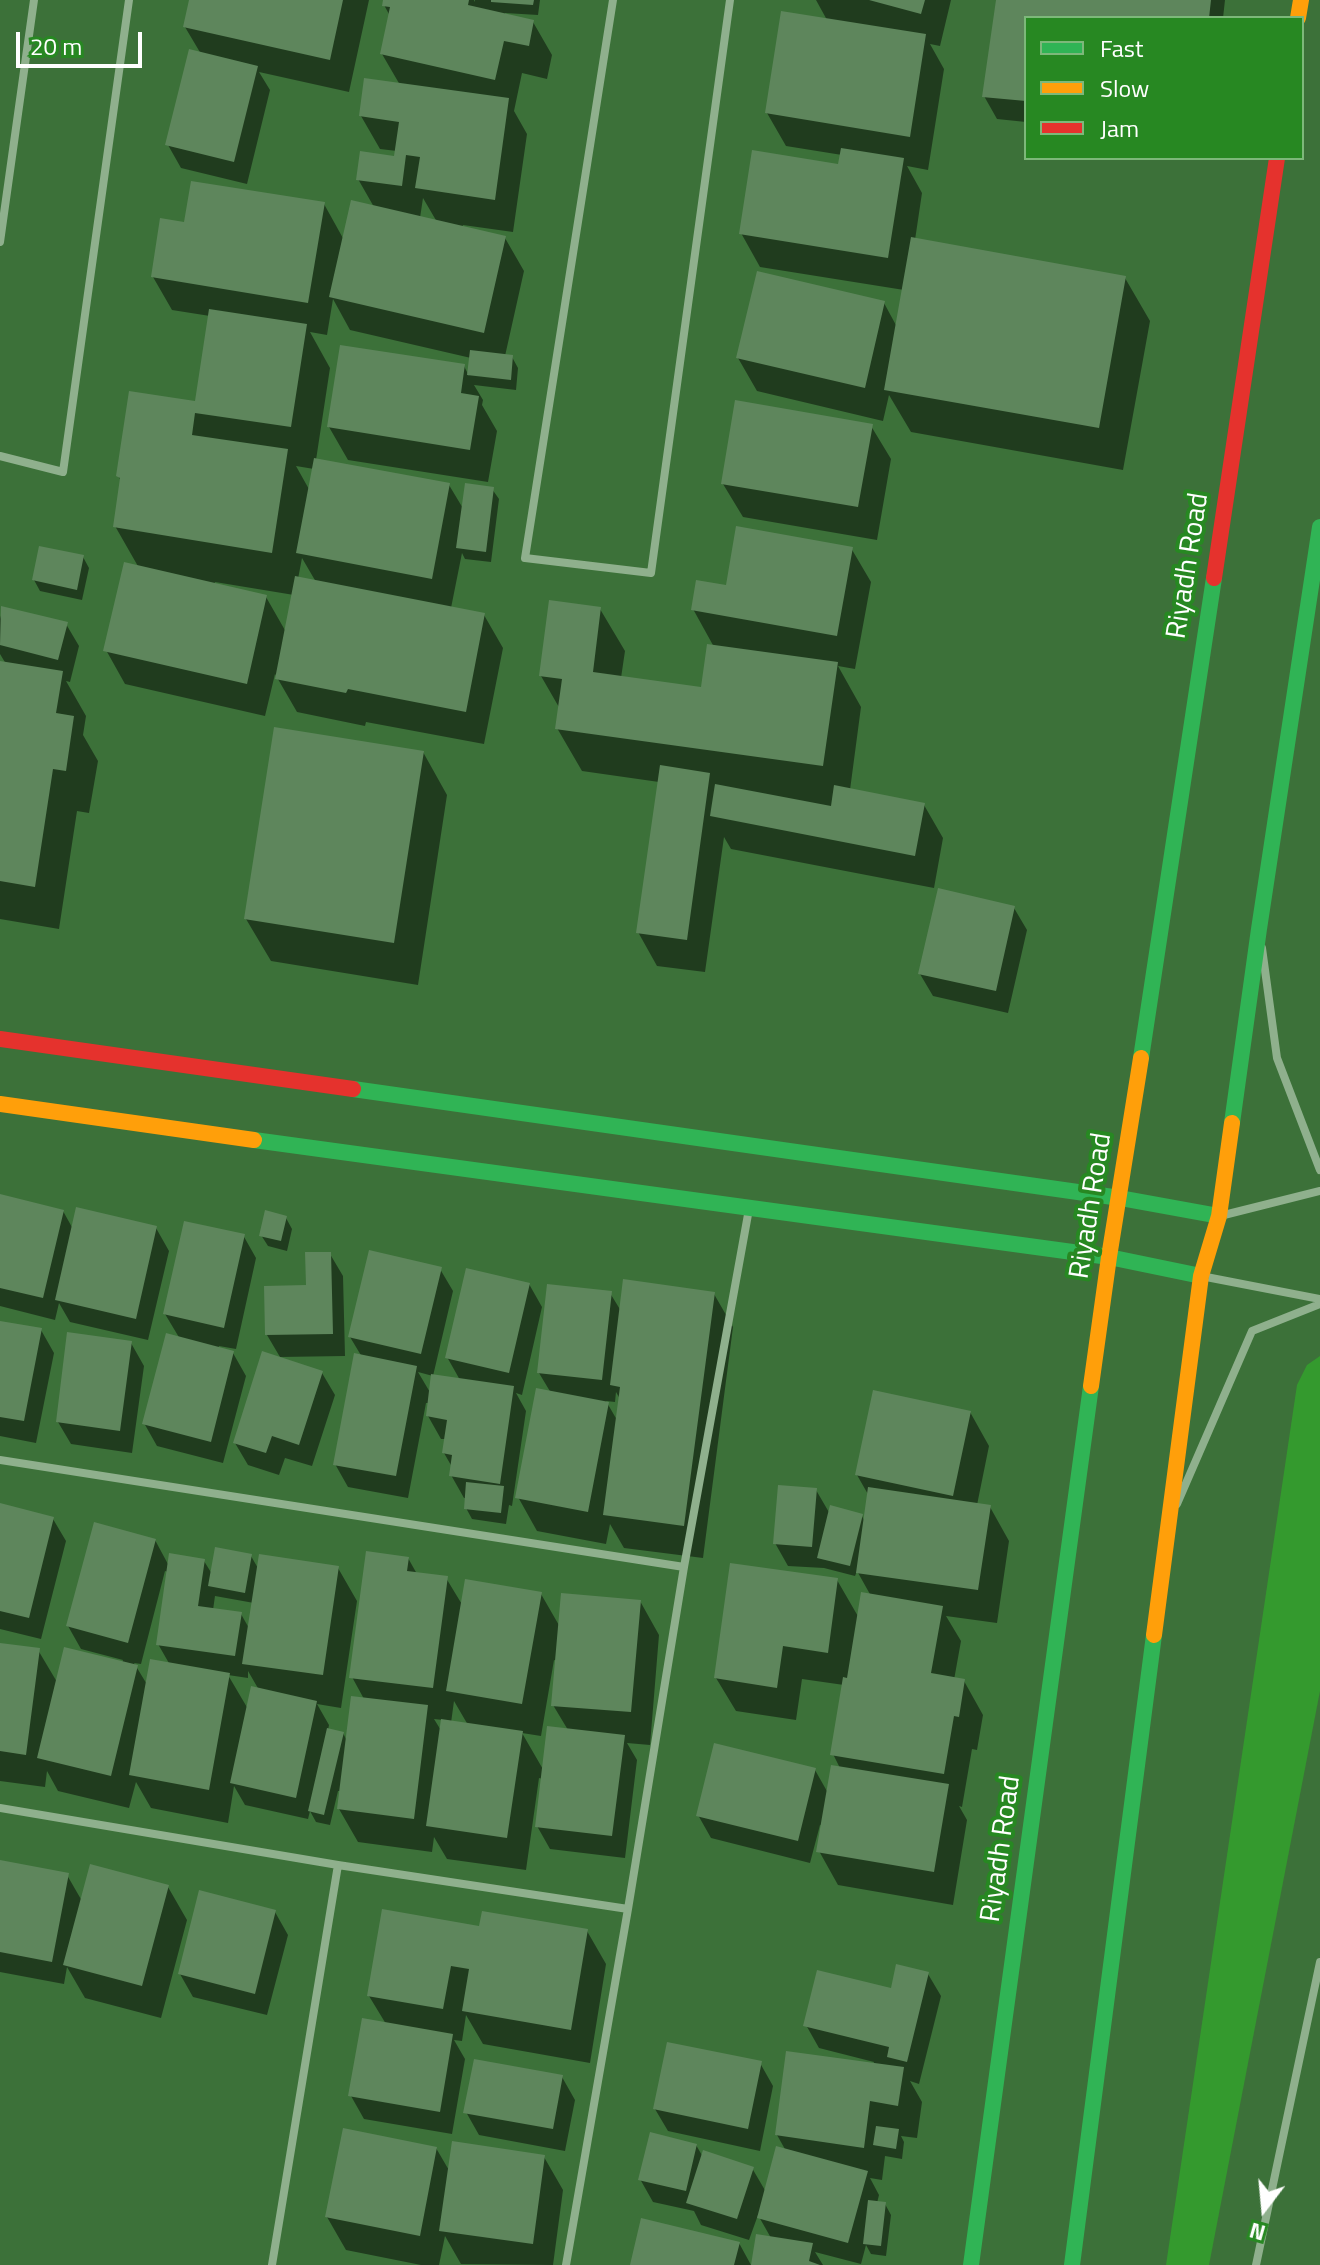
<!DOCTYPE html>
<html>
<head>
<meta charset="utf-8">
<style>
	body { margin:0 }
	#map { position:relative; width:1320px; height:2265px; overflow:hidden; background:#3c7139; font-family:"Titillium Web",sans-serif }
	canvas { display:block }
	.legend { position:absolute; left:1024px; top:16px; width:280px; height:144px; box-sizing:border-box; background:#278822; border:2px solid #7db87a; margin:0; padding:10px 14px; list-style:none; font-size:24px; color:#fff }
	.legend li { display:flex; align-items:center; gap:16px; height:40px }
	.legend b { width:40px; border:2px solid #7db87a }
	.north { position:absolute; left:1224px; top:2169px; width:80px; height:80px; -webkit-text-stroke:6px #278822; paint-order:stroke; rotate:196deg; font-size:22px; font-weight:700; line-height:32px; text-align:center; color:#fff }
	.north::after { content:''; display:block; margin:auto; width:28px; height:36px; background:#fff; clip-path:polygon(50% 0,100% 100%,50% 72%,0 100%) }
	.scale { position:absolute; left:16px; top:32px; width:126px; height:36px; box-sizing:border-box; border:4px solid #fff; border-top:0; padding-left:10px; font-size:24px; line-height:28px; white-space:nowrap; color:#fff; -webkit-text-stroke:6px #278822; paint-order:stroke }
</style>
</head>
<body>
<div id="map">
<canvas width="1320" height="2265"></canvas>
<ul class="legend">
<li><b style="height:10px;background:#30b455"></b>Fast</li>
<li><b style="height:10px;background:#ff9f0a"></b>Slow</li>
<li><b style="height:10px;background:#e5322d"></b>Jam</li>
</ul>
<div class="north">N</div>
<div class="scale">20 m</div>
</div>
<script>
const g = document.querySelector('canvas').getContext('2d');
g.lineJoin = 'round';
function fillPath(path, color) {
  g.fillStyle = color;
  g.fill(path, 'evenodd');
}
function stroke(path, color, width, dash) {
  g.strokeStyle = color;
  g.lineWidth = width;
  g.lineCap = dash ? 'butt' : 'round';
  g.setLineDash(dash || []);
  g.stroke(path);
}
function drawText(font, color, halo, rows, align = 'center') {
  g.font = font + ' "Titillium Web",sans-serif';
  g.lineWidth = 8;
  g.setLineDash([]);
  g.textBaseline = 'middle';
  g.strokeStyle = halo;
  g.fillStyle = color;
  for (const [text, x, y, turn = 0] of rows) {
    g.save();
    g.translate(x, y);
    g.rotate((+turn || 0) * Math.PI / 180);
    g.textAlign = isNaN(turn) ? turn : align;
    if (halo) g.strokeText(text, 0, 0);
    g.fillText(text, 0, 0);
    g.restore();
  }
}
fillPath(new Path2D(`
	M1320,1356v335l-111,574h-43l131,-880 10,-20z`), '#349a2e');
fillPath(new Path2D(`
	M191,0h178l-20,92 -90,-20 11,18 -23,94 -66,-16 -13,-23 33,-91 -16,-27z
	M385,0h89l1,2v-2h65l-2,15 -33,-2 -1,3 29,6 19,33 -5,24 -25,-6 -8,38 13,23 -14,98 -50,-7 -1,3 43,10 19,33 -19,85 7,1 6,11 -2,22 -42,-5 9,15 -1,5 15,26 -9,51 -140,-22 -19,-33 135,-61 5,10 2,-18 -121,-28 -17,-31 -6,36 -17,-3 20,36 -14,92 133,25 15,25 28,-21 7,10 -8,63 -26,-3 -3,-6 -11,55 33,7 19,33 -19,96 -118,-22 -1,4 -68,-14 -22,-38 -10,42 -140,-32 -19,-34 33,-82 -24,-42 7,-44 -4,-6 78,-73 14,-87 -38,-6 -19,-33 33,-53 138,-20 20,36 30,-33 -16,-28 38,-20 1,-8 -17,-2 -19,-33 39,-31 -18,-31 8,-38 -6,-11zM423,198l14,24 -17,-4zM296,466l18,3 -4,22zM302,558l14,24 -18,-3zM215,582l79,13 -8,37 -20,-35 -52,-12z
	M816,0h135l-11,46 -10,-2 14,25 -16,101 -21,-4 15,27 -7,47 210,38 25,43 -27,149 -212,-38 -22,-37 -6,26 -126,-30 -19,-33 146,-55 13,24 7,-37 -144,-23 -19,-34 99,-67 2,-11 -56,-9 -19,-33 60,-93z
	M998,0h227l-2,18h-197v104l-29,-3 -13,-23z
	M871,426l20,33 -14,81 -134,-23 -20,-33z
	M851,548l20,34 -16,87 -17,-3 23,41 -11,83 74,15 19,33 -9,50 -203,-39 -7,-12 -19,135 -48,-6 -19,-34 21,-150 -77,-11 -25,-43 3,-19 -19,-33 59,-67 25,42 -4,27 81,11 12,-42 -21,-38 34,-21z
	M83,557l6,11 -7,32 -42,-9 -6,-11z
	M3,608l63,16 13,22 -9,36 -4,-1 20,35 -3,19 15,26 -9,52 -12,-2 -18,118 -59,-10v-256l6,1 -6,-10v-35z
	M423,752l24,43 -29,190 -147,-24 -25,-42z
	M1014,908l13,22 -19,83 -75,-17 -13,-22z
	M0,1197l63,14 10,18 83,-1 13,23 -21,89 -78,-18 -11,-19 -4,17 -55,-14z
	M286,1218l6,11 -5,22 -19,-5 -7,-11z
	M243,1235l13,23 -20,91 -17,-3 -1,3 15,4 13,23 -23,87 -66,-17 -13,-23 36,-84 -15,-25z
	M330,1254l13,22 2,80 -65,1 -13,-22 41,-48z
	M440,1269l13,22 -20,85 27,4 -13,-23 82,-73 13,23 -20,88 -6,-2 10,18 -14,95 -3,-1 -3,19 -34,-5 -6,-11 1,-10h-3l-13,-23 1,-8 -8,-14 2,-14h-5l-13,-23 2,-13h-4l-18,95 -60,-11 -13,-23 27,-107 -12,-20zM418,1372l15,4 -2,18z
	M610,1293l11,18 93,-17 19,33 -30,231 -79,-10 -14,-24 -4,20 -69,-13 -19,-34 33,-104 -12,-20zM616,1392l4,7 -3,21 -11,-19 9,1z
	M0,1323l41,7 13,23 -18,90 -36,-7z
	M131,1343l13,23 -12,87 -61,-9 -13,-22z
	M322,1373l13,22 -23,71 -27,-8 -6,17 -31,-10 -13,-22z
	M970,1412l19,34 -12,59 13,2 19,34 -12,82 -51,-7 15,25 -7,39 10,1 19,34 -6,35 -5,-1 -10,58 -3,-1 8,14 -14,85 -115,-20 -19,-34 4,-25 -3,-1 -10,38 -99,-25 -13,-23 117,-45 13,23 12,-25 -7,-14 11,-69 -42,-6 -6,41 -60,-9 -20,-33 121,-98 22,38 12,-22 -14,-25 -2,5 -31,-8 -36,-2 -13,-23 41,-53 14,24 32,2 3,6 4,-26 -12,-21z
	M0,1505l53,14 13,22 -25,98 -41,-10z
	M155,1540l14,26 35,-5 8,13 39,-18 8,14 79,-2 19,33 -16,107 -24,-4 12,21 -1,5 15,3 4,8 17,-42 -12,-22 56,-119 9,16 29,4 17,28 78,-12 19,33 80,-26 19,34 -9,110 -23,-2 10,17 -12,98 -75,-9 -13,-23 6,-47 -4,-1 -13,92 -79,-11 -13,-22 -2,15 -74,-10 -19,-33 2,-18h-3l-8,34 -14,-3 -6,-11 -2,8 -63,-14 -11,-19 -6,37 -77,-15 -15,-26 -7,26 -71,-17 -11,-20 -2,16 -45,-6v-136l38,5 19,32 65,-19 1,-3 -42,-11 -13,-23zM165,1571l3,1 -10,72 12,21 -22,21 -14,-23 7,1zM215,1596l39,7 -4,27 -9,-16 -28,-4zM554,1660l3,1 -4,44 15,25 -24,41 -22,-38 19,3zM248,1671l11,19 -11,19 -20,-34 20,3zM454,1701l14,24 -17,-2zM434,1719l9,1 -1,12z
	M0,1862l67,13 15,26 86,-14 19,33 -26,98 -76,-20 -18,-31 -3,17 -64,-12z
	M275,1912l13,23 -21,80 -74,-18 -13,-23z
	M481,1929l106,2 19,33 -16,99 -107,-19 -17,-29 -4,26 -8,-1 11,19 -13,75 -88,-15 -13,-23 35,-72 -17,-28z
	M928,1974l13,22 -22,88 -9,-3 12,21 -5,36 -16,-2 3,6 -2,17 -17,-3 -3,24 -12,-2 9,17 -2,8 8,1 6,11 -5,41 -15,-2 -5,-9 -5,19 -46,-12 8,13h-70l18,-27 -13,-23 -9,25 -48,-15 -7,-14 -41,-9 -13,-23 56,-34 7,12 49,11 14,24 20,-41 -9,-16 96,-70 1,-3 -55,-14 -13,-23z
	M760,2063l13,23 -13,65 -92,-20 -13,-22z
	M562,2077l13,23 -10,51 -86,-16 -13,-23z
	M436,2148l14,24 94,-15 19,33 -10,75 -92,-1 -16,-28 -6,29h-18l-75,-15 -19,-33z
	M739,2243l12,22h-119z`), '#0007');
fillPath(new Path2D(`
	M189,0h154l-13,60 -147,-33z
	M383,0h86l-1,5 66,15 -5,26 -25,-5 -9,39 -115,-26 10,-47 -8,-1z
	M491,0h43l-1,5 -42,-3z
	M869,0h56l-4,14z
	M996,0h215l-2,18h-183v83l-44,-4z
	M781,11l145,23 -16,103 -145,-24z
	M189,49l69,17 -24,96 -69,-17z
	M364,78l145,20 -14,102 -80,-12 5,-31 -14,-2 -4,31 -46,-6 4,-29 34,5 5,-34 -40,-6z
	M841,148l63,10 -16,100 -149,-24 13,-84 86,14z
	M191,181l134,21 -17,101 -157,-26 9,-59 24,4z
	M351,200l155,36 -22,97 -155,-36z
	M911,237l215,39 -27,152 -215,-38z
	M757,271l128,30 -20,87 -129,-30z
	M209,309l98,15 -16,103 -96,-14 -3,22 96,14 -16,104 -159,-26 7,-49 -4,-2 13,-85 66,10z
	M340,345l125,19 -4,29 18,3 -9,54 -143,-23z
	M470,350l43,5 -2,25 -44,-5z
	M735,400l138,24 -15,83 -137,-23z
	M314,458l136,25 -18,96 -136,-26z
	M465,483l29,4 -8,65 -30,-4z
	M736,526l117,21 -16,89 -146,-26 5,-30 30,5z
	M39,546l45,9 -7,35 -45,-10z
	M124,562l143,33 -20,89 -144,-33z
	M295,576l190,37 -19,99 -118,-23 -2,4 -71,-14z
	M549,600l52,7 -8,65 108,15 6,-43 131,18 -15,104 -268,-37 7,-50 -23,-3z
	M1,606l67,16 -10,38 -58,-15z
	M0,661l63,10 -7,42 18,3 -8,55 -13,-2 -18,118 -35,-6z
	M274,727l150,24 -30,192 -150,-24z
	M660,765l50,8 -23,167 -51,-7z
	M715,784l116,22 3,-21 91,18 -10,53 -205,-40z
	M938,888l77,18 -19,85 -78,-17z
	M0,1194l64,16 -21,88 -43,-10z
	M76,1207l81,19 -21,93 -81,-19z
	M265,1210l22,6 -6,25 -22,-5z
	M184,1221l61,13 -21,94 -61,-14z
	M369,1250l73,17 -21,87 -73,-17z
	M305,1252h26l2,82 -68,1 -1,-49 42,-1z
	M466,1268l64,15 -21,90 -64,-15z
	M623,1279l92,13 -31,234 -81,-11 17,-128 -10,-2z
	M547,1284l65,7 -10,89 -65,-7z
	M0,1321l42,7 -18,93 -24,-4z
	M67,1332l65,9 -12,90 -64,-9z
	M166,1333l68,18 -23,91 -69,-18z
	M262,1351l61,20 -24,74 -27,-9 -6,17 -33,-10z
	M354,1353l63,13 -21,110 -63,-11z
	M431,1374l83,12 -14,98 -51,-8 3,-21 -10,-2 5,-33 -21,-4z
	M536,1388l73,14 -21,110 -73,-14z
	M873,1390l98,21 -18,85 -98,-21z
	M466,1482l38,4 -3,27 -37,-4z
	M778,1485l39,3 -5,59 -39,-3z
	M868,1487l123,18 -13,85 -122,-17z
	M0,1503l54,14 -25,101 -29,-7z
	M830,1505l33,9 -13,52 -33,-8z
	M94,1522l62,17 -28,104 -62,-17z
	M215,1547l37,7 -7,39 -37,-7z
	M366,1551l43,6 -2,14 41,5 -15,112 -84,-10z
	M169,1553l36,6 -7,47 44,6 -7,44 -79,-11z
	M259,1554l80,12 -16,109 -81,-11z
	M730,1563l108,15 -10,75 -45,-7 -6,42 -63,-10z
	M465,1579l77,13 -20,112 -76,-13z
	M861,1592l82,14 -12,67 34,6 -6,38 -5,-1 -10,58 -114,-19 13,-78 4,1z
	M561,1593l80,7 -10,112 -80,-6z
	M0,1643l40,5 -14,107 -26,-4z
	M64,1647l74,18 -27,111 -74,-18z
	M150,1659l80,14 -21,117 -80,-15z
	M251,1686l66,15 -21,97 -66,-15z
	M351,1696l77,9 -14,114 -77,-10z
	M441,1719l82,12 -16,107 -81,-12z
	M547,1726l78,9 -13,101 -77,-9z
	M327,1728l17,4 -20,83 -16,-4z
	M714,1743l102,25 -18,73 -102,-25z
	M831,1765l118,19 -15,88 -118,-20z
	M0,1860l69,13 -17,89 -52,-10z
	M90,1864l79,21 -27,101 -79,-21z
	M199,1890l77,20 -21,84 -77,-20z
	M382,1909l97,17 3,-15 106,18 -17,101 -109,-19 7,-42 -18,-3 -8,43 -76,-13z
	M896,1964l33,8 -22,90 -20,-5 2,-10 -86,-21 14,-56 74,18z
	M362,2018l91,16 -13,78 -92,-16z
	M667,2042l95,19 -14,68 -95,-20z
	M786,2051l118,16 -6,39 -28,-5 -6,47 -89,-13z
	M474,2059l89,16 -10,54 -90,-16z
	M876,2126l23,3 -3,20 -23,-4z
	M343,2128l94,19 -17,89 -95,-19z
	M650,2132l47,12 -11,47 -48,-11z
	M452,2141l93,14 -12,89 -94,-13z
	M776,2146l92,25 -20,72 -91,-25z
	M703,2150l51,17 -17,52 -51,-16z
	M868,2200l18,2 -5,44 -18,-2z
	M641,2218l99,24 -6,23h-104z
	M756,2234l57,9 -4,18 11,4h-69z`), '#5e865c');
stroke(new Path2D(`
	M613,0l-88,558 126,15 79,-573
	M0,242l34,-242
	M0,456l63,16 66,-472
	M1262,948l15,110 43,112
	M1220,1216l100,-25
	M1201,1276l119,23
	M0,1460l684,107
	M1177,1504l75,-173 68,-27
	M0,1808l338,57 290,44 56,-342 65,-358
	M272,2265l66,-400
	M566,2265l62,-356
	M1256,2265l64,-303`), '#8fb08d', 8);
stroke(new Path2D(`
	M1141,1058l73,-480
	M353,1089l767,109 99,18
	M1232,1123l27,-194 61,-402
	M254,1140l855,117 92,19
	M971,2265l120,-879
	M1072,2265l82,-630`), '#30b455', 16);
stroke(new Path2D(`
	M1298,18l3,-18
	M0,1104l254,36
	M1091,1386l18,-129 32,-199
	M1154,1635l47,-359 18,-60 13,-93`), '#ff9f0a', 16);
stroke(new Path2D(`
	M1214,578l63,-420
	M0,1039l353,50`), '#e5322d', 16);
drawText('28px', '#fff', '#278822', [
	["Riyadh Road",1189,566,-81],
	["Riyadh Road",1092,1206,-81],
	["Riyadh Road",1002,1849,-82]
]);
</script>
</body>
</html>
